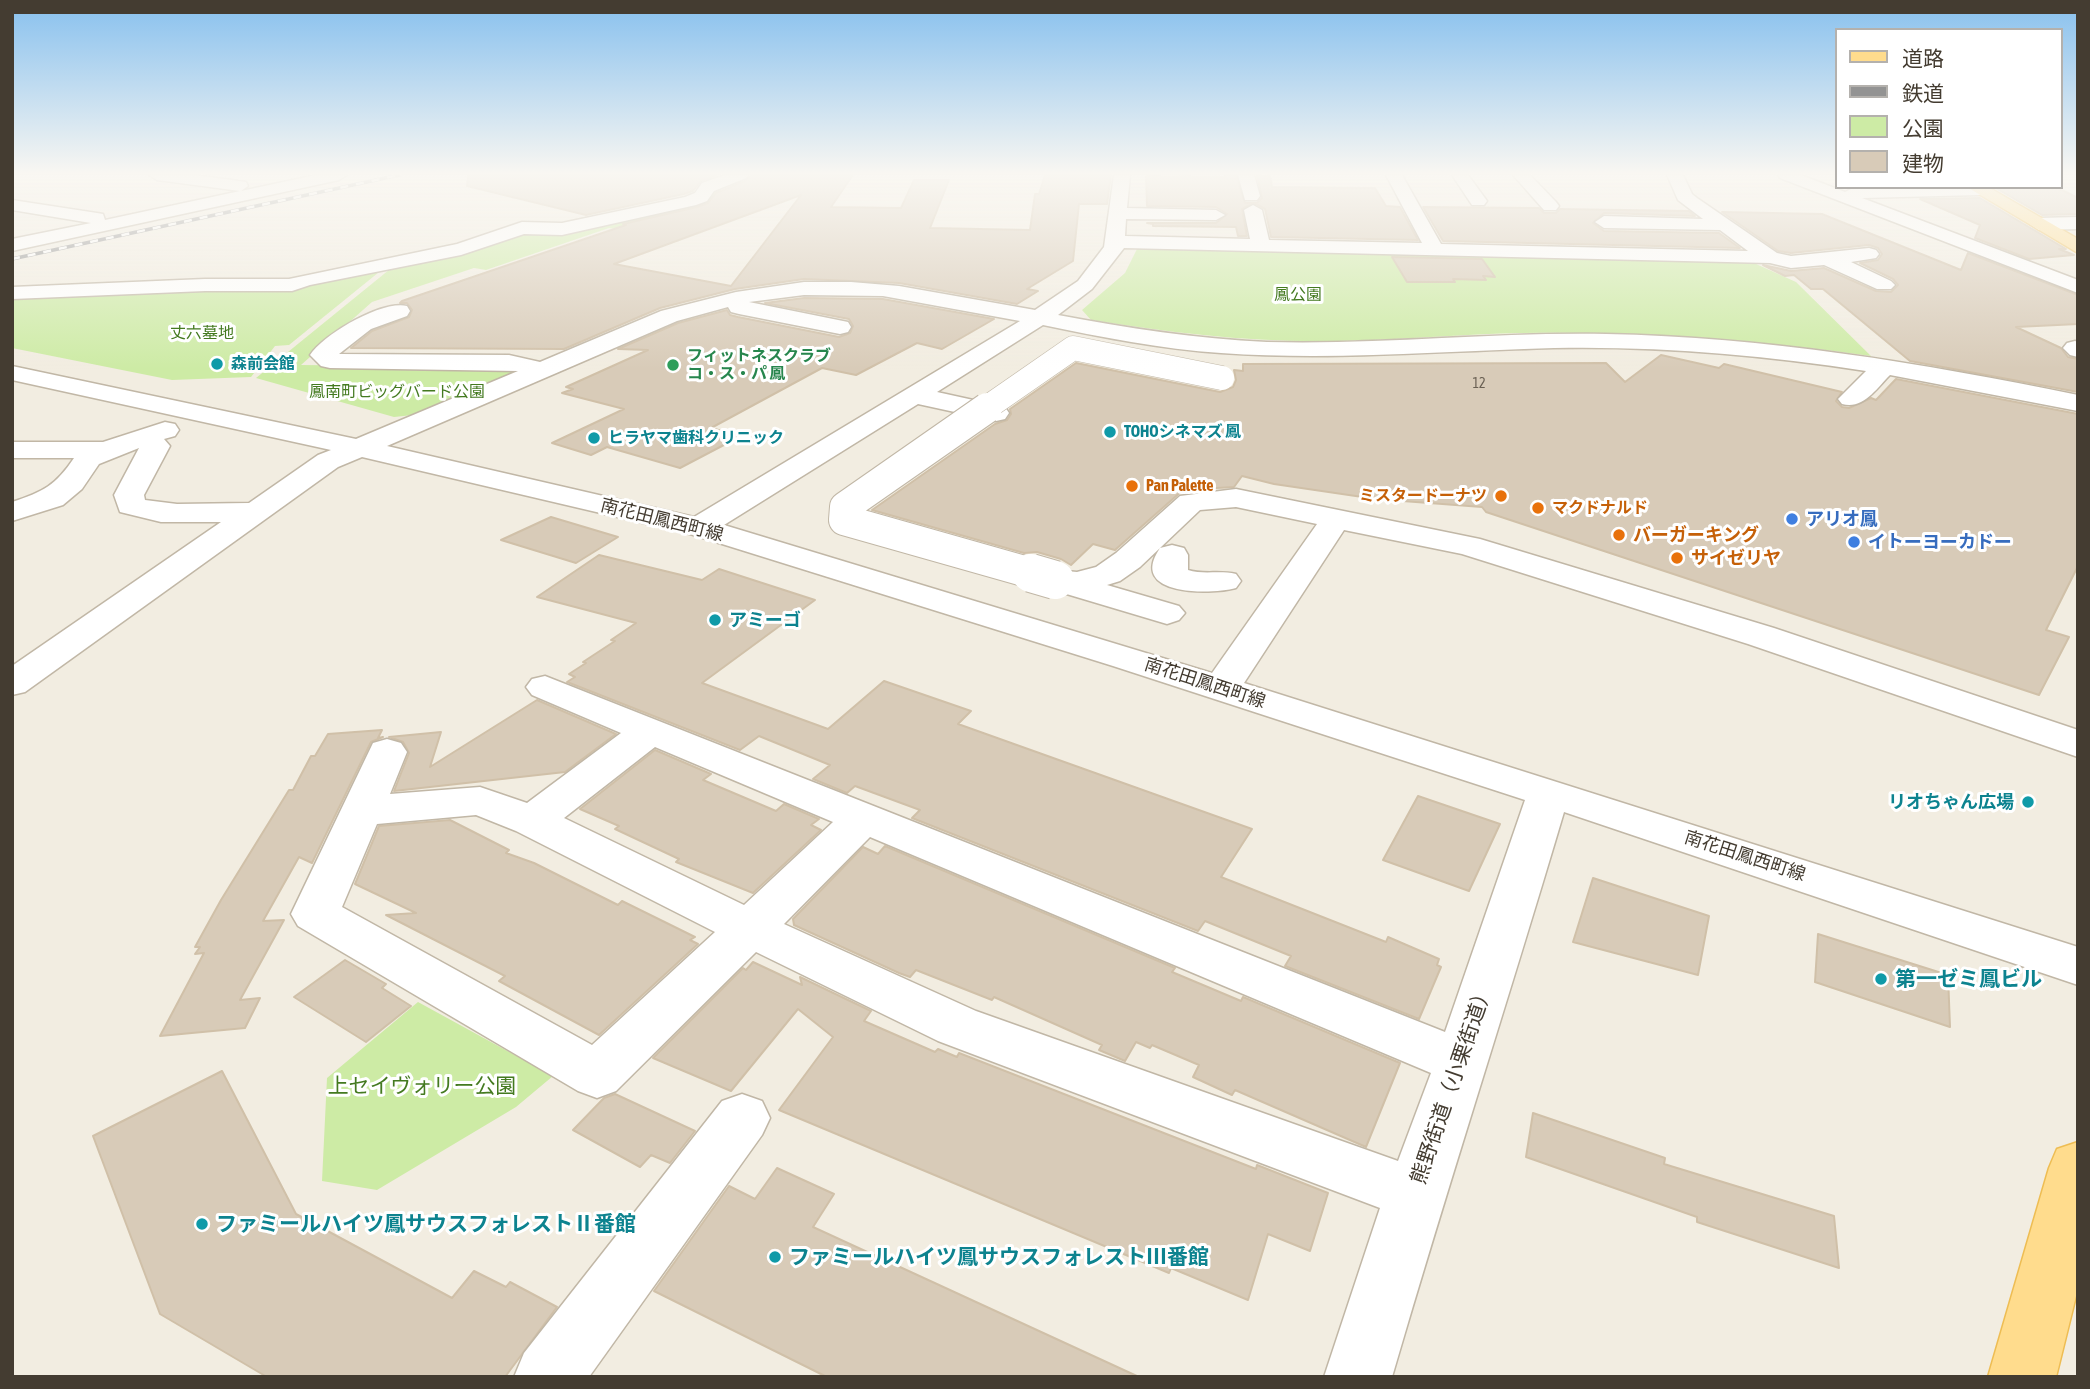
<!DOCTYPE html>
<html>
<head>
<meta charset="utf-8">
<style>
	body { margin:0 }
	#map { position:relative; width:2090px; height:1389px; overflow:hidden; background:#f2ede1; font-family:"Asap Condensed","Noto Sans JP",sans-serif }
	canvas { display:block }
	.frame { position:absolute; inset:0; border:14px solid #443c31; pointer-events:none }
	.legend { position:absolute; left:1835px; top:28px; width:228px; height:161px; box-sizing:border-box; background:#fff; border:2px solid #b4b1ad; margin:0; padding:9px 12px; list-style:none; font-size:21px; color:#443c31 }
	.legend li { display:flex; align-items:center; gap:14px; height:35px }
	.legend b { width:35px; border:2px solid #b4b1ad }
</style>
</head>
<body>
<div id="map">
<canvas width="2090" height="1389"></canvas>
<div class="frame"></div>
<ul class="legend">
<li><b style="height:9px;background:#ffdc8d"></b>道路</li>
<li><b style="height:9px;background:#939393"></b>鉄道</li>
<li><b style="height:19px;background:#cdeba5"></b>公園</li>
<li><b style="height:19px;background:#d8cbb8"></b>建物</li>
</ul>
</div>
<script>
const g = document.querySelector('canvas').getContext('2d');
g.lineJoin = 'round';
function fillPath(path, color) {
  g.fillStyle = color;
  g.fill(path, 'evenodd');
}
function stroke(path, color, width, dash) {
  g.strokeStyle = color;
  g.lineWidth = width;
  g.lineCap = dash ? 'butt' : 'round';
  g.setLineDash(dash || []);
  g.stroke(path);
}
function drawText(font, color, halo, rows, align = 'center') {
  g.font = font + ' "Asap Condensed","Noto Sans JP",sans-serif';
  g.lineWidth = 6;
  g.setLineDash([]);
  g.textBaseline = 'middle';
  g.strokeStyle = halo;
  g.fillStyle = color;
  for (const [text, x, y, turn = 0] of rows) {
    g.save();
    g.translate(x, y);
    g.rotate((+turn || 0) * Math.PI / 180);
    g.textAlign = isNaN(turn) ? turn : align;
    if (halo) g.strokeText(text, 0, 0);
    g.fillText(text, 0, 0);
    g.restore();
  }
}
fillPath(new Path2D(`
	M714,190l33,1 -116,41 -22,-4 -123,42 -12,-2 -102,34 -71,63 199,2 16,4 -103,44 -19,2 -138,-39 139,-113 131,-34 17,-1z
	M1139,245l606,14 51,23 75,74c-115,-16 -231,-25 -348,-23 -61,1 -123,7 -184,8 -84,2 -166,-8 -248,-21l-9,-10 43,-37z
	M389,264l-100,81 -14,1 -24,31 -79,3 -160,-32v-54l283,-8z
	M418,1002l135,74 -37,31 -139,83 -55,-9 5,-103z`), '#cdeba5');
const building = new Path2D(`
	M468,175h249l-16,6 -8,10 -9,3 -98,21 -119,-29z
	M751,175h102l-22,32 70,1 13,-28h35l-19,48 100,2 5,-36h4l6,-19h66l-4,29h-28l-6,57 -46,28 11,2 -21,13 -118,-21 -95,-4 -69,10 -75,19 -96,41 -213,-1 21,-17 37,-14 3,-7 -5,-7h-7l2,-2 224,-76 -3,-1 74,-17 11,-4 8,-10 31,-13zM801,195l-70,91 -117,-22z
	M1225,175h11l9,28h12l5,-5 -5,-23 13,1 2,11 103,1 11,18 14,1 18,33 -147,-3 -6,-28 -11,-6 -12,6 5,27h-9l-2,-9 -83,-1v-2l-6,-1h69l11,-9 -11,-7 -69,-1 -1,-30 80,1z
	M1994,187h62l22,11v16l-36,1z
	M1980,198l86,51h-7l15,6 -45,4 -54,-21 5,-13 -60,-26z
	M1423,207l116,1 5,5h12l4,-4 129,2 6,5 -91,-3 -11,10 11,8 115,2 21,15 -297,-7z
	M1722,212l100,2 139,56 7,-17 110,42v29l-62,3 45,21 7,9 10,2v33l-168,-31 -87,-72h-12l-17,-14 -9,1 -22,-11 28,6 33,-3 52,23 15,1 7,-7 -5,-6 -33,-16 18,-3 4,-6 -4,-6 -9,-3 -78,8 -13,-2z
	M1392,257l90,2 13,18 -12,-1 3,4 -33,-1 2,3h-48z
	M804,298l79,1 111,20 -52,30 -25,-6 -61,32 -34,-7 -111,60 30,8 -61,32 -73,-21 -16,8 -39,-12 72,-34 -62,-16 11,-4 -7,-2 82,-37 -30,-1 60,-26 49,-13 3,5 8,2 101,20 11,-4 3,-7 -4,-7 -84,-16z
	M1661,355l58,13 5,-4 118,28 -6,9 6,6 7,1 22,-10 5,2 20,-21 182,35v152l-32,64 23,7 -30,58 -553,-183 -4,-5 -106,-8 -102,-15 -32,-8 -8,11 -51,3 -68,60 -22,-6 -22,21 -10,-6 -24,-7 -13,1 -152,-43 123,-86 12,-4 4,-6 -1,-5 66,-46 144,29 13,-5 3,-7 -2,-10 9,1v-7l363,-1 19,19z
	M551,517l67,20 -42,26 -75,-23z
	M599,555l103,25 17,-11 96,31 -113,83 126,46 56,-48 87,30 -13,13 294,105 -31,48 165,65 2,-5 51,22 -2,6 4,2 -22,52 -134,-53 6,-10 -86,-35 -7,10 -286,-113 8,-8 -65,-24 -8,7 -34,-14 17,-14 -71,-29 -19,14 -173,-68 8,-5 -6,-3 17,-11 -3,-1 32,-21 -4,-1 25,-17 -99,-26z
	M537,700l79,34 -51,38 -171,19 15,-38 -6,-11 -14,-5 52,-5 -11,35z
	M382,730l-4,8 5,-1 -12,5 -59,121 -13,-6 -36,64 21,-1 -44,80 20,-2 -15,30 -85,8 44,-83 -9,1 5,-7h-5l26,-47 68,-110h4l18,-34h4l13,-22z
	M655,750l56,24 -8,6 73,31 8,-7 35,15 -8,6 10,5 -68,63 -77,-31 3,-3 -64,-30 4,-3 -39,-17z
	M1418,796l82,28 -31,67 -86,-31z
	M450,820l59,30 -3,3 28,10 84,42 4,-4 73,36 -5,3 8,4 -99,91 -100,-54 6,-5 -119,-61 30,-2 -61,-29 24,-58z
	M885,846l290,122 -3,4 69,29 2,-4 157,66 -34,84 -131,-57 -3,5 -39,-18 6,-12 -47,-20 -2,3 -14,-6 -11,19 -26,-11 3,-5 -108,-48 -2,3 -76,-30 -6,7 -11,-4 -105,-48 -1,-6 70,-72 15,7z
	M1593,878l116,38 -11,59 -125,-33z
	M1818,934l130,41 2,52 -135,-45z
	M345,960l41,24 -4,4 29,18 -45,36 -72,-45z
	M753,962l49,23 -2,-8 71,34 -7,10 71,31 3,-3 19,8 2,-4 297,116 1,-4 71,28 -18,58 -42,-17 -20,66 -77,-32 -2,5 -390,-163 54,-73 -35,-28 -67,82 -78,-33 90,-90 3,2z
	M222,1071l74,143 156,84 22,-27 32,16 4,-5 47,25 -52,70h-238l-107,-63 -67,-178z
	M615,1094l80,37 -25,32 -19,-8 -11,12 -67,-37 31,-32z
	M1533,1113l132,45 -1,6 170,52 5,52 -142,-46v-5l-171,-60z
	M777,1168l57,26 -21,33 326,150h-312l-173,-86 75,-105 26,13z`);
fillPath(building, '#d8cbb8');
stroke(building, '#d0c0a8', 2);
const minor = new Path2D(`
	M149,175h46l51,7 2,4 -7,5 75,-16h31l-8,5 -327,71v-12l79,-16 -79,-13v-10l85,13 6,1 2,6 135,-29 -83,-11z
	M725,175h23l-2,3 -32,13 -7,10 -11,4 -134,30 -38,-1 -63,21 -151,30 -18,6h-87l-193,8v-12l193,-8h84l168,-35 65,-22 40,1 123,-26 10,-4 7,-10z
	M1114,175h16l-3,33 89,2 9,5 -9,5 -90,-1 -1,17 125,3 -6,-29 9,-5 9,5 7,30 153,3 -36,-68h16l39,69 307,7 -28,-21 -116,-2 -9,-6 9,-6 99,3 -25,-19 -11,-25h16l9,19 5,4 80,55 14,3 78,-8 7,2 3,4 -3,4 -25,4 40,19 4,4 -4,4h-14l-53,-24 -33,3 -21,-5 -646,-15 -32,41 -34,26c69,13 139,24 209,27 113,3 226,-10 339,-8 160,3 316,29 472,61v16l-188,-36c-14,14 -27,35 -48,29l-4,-5 28,-28c-103,-16 -208,-25 -312,-23 -111,3 -222,13 -333,5 -60,-4 -120,-16 -178,-28l-106,67 68,15 4,6 -4,6 -9,2 -78,-17 -194,121 488,148 105,-149 -81,-17 -36,3 -60,57 -20,14 -13,4 72,21 6,7 -6,7 -12,4 -124,-37 -5,-7 5,-7 12,-3 22,2 19,-5 20,-14 64,-57 56,-7 244,50 294,89 304,102v27l-330,-113 -286,-90 -118,-24 -100,153 834,264v38l-514,-173c-56,189 -117,376 -172,565h-68l56,-169 -442,-167 -182,-89 -140,139 -19,7 -19,-7 -280,-165 -7,-12 82,-171 14,-4 14,4 6,9 -17,42 90,-7 47,16 94,-70 -89,-38 -6,-8 6,-8 13,-3 900,356 80,-232 -412,-134 -423,-132 -328,-77 -24,10 -313,225 -13,3v-29l209,-144h-60l-41,-10 -6,-17 25,-47 -40,16 -17,25 -19,16 -51,16v-19c31,-10 44,-17 62,-44h-62v-16h91l62,-20 10,2 4,6 -4,6 -11,3 6,7 -26,49 1,5 32,4 72,-1 69,-48 13,-5 -319,-70v-14l344,73 162,-68 -188,-3 -9,-2 -11,-11c14,-21 72,-55 97,-49l3,5 -3,5 -36,13 -32,25 170,1 31,7 121,-51 75,-19 68,-10h47l48,4 136,24 43,-29 26,-34zM804,295l79,1 137,25 -326,196 -307,-71 290,-125 51,-14 3,5 8,2 101,20 8,-2 3,-5 -3,-5 -99,-20zM655,747l178,75 -89,83 -180,-87zM476,815l40,16 199,101 -123,113 -250,-138 35,-83zM870,837l561,236 -33,88 -422,-150 -192,-87z
	M1238,175h16l6,21 -3,4h-12z
	M1452,175h16l19,26 -3,4h-12z
	M1513,175h17l26,27 3,4 -3,4h-12z
	M1778,175h23l44,17 8,-4 133,-1 1,3 -2,4 -6,1 -117,3 216,82v13l-298,-115z
	M2078,217v12l-39,1 -9,-6 9,-6z
	M2075,341l3,1v15l-8,-2 -7,-7 4,-5z
	M1172,545l12,3 4,7v15c15,5 32,0 48,4l5,7 -5,7c-26,7 -109,8 -76,-40z
	M742,1094l20,7 8,17 -8,17 -173,242h-75l10,-24 198,-252z`);
const major = new Path2D(`
	M1967,187h21l90,52v14z
	M2078,1142v146l-22,89h-68l61,-209 8,-19z`);
stroke(minor, '#c1b7a6', 3);
stroke(major, '#eebd53', 3);
fillPath(minor, '#fff');
fillPath(major, '#ffdc8d');
const rail = new Path2D(`
	M12,259l387,-84`);
stroke(rail, '#939393', 3.5);
stroke(rail, '#fff', 2.5, [8]);
const minorBridgeFar2 = new Path2D(`
	M985,409l88,-61 149,30`);
const minorBridgeFar1 = new Path2D(`
	M987,408l-142,99 -1,13 194,55`);
const minorBridge = new Path2D(`
	M1031,573l24,7`);
stroke(minorBridgeFar2, '#c1b7a6', 25, []);
stroke(minorBridgeFar1, '#c1b7a6', 32, []);
stroke(minorBridge, '#c1b7a6', 40, []);
stroke(minorBridgeFar2, '#fff', 24);
stroke(minorBridgeFar1, '#fff', 30);
stroke(minorBridge, '#fff', 38);
const sky = g.createLinearGradient(0, 0, 0, 369);
sky.addColorStop(0, '#87c0ee');
sky.addColorStop(0.47, '#f9f7f2');
sky.addColorStop(1, '#f9f7f200');
g.fillStyle = sky;
g.fillRect(0, 0, 2090, 369);
for (const [x, y, r, color] of [
	[217,364,7,"#0f9aa8"],
	[673,365,7,"#2e9e5b"],
	[1110,432,7,"#0f9aa8"],
	[594,438,7,"#0f9aa8"],
	[1132,486,7,"#e8710a"],
	[1501,496,7,"#e8710a"],
	[1538,508,7,"#e8710a"],
	[1792,519,7,"#3f7fe0"],
	[1619,535,7,"#e8710a"],
	[1854,542,7,"#3f7fe0"],
	[1677,558,7,"#e8710a"],
	[715,620,7,"#0f9aa8"],
	[2028,802,7,"#0f9aa8"],
	[1881,979,7,"#0f9aa8"],
	[202,1224,7,"#0f9aa8"],
	[775,1257,7,"#0f9aa8"]
]) {
  const dot = new Path2D();
  dot.arc(x, y, r, 0, 2 * Math.PI);
  g.fillStyle = color;
  g.fill(dot);
  stroke(dot, '#fff', 2.5);
}
drawText('14px', '#696053', null, [
	["12",1479,384]
]);
drawText('16px', '#447a20', '#fff', [
	["鳳公園",1298,295],
	["丈六墓地",202,333],
	["鳳南町ビッグバード公園",397,392]
]);
drawText('bold 16px', '#27864d', '#fff', [
	["フィットネスクラブ",687,356],
	["コ・ス・パ 鳳",687,374]
], 'left');
drawText('bold 16px', '#0d838f', '#fff', [
	["森前会館",231,364],
	["TOHOシネマズ 鳳",1124,432],
	["ヒラヤマ歯科クリニック",608,438]
], 'left');
drawText('bold 16px', '#c56008', '#fff', [
	["Pan Palette",1146,486],
	["ミスタードーナツ",1487,496,"right"],
	["マクドナルド",1552,508]
], 'left');
drawText('bold 18px', '#366cbe', '#fff', [
	["アリオ鳳",1806,519],
	["イトーヨーカドー",1868,542]
], 'left');
drawText('18px', '#443c31', '#fff', [
	["南花田鳳西町線",662,520,14],
	["南花田鳳西町線",1205,683,18],
	["南花田鳳西町線",1745,856,18]
]);
drawText('bold 18px', '#c56008', '#fff', [
	["バーガーキング",1633,535],
	["サイゼリヤ",1691,558]
], 'left');
drawText('bold 18px', '#0d838f', '#fff', [
	["アミーゴ",729,620],
	["リオちゃん広場",2014,802,"right"]
], 'left');
drawText('bold 21px', '#0d838f', '#fff', [
	["第一ゼミ鳳ビル",1895,979],
	["ファミールハイツ鳳サウスフォレストⅡ番館",216,1224],
	["ファミールハイツ鳳サウスフォレストⅢ番館",789,1257]
], 'left');
drawText('21px', '#443c31', '#fff', [
	["熊野街道（小栗街道）",1452,1084,-71]
]);
drawText('21px', '#447a20', '#fff', [
	["上セイヴォリー公園",422,1086]
]);
</script>
</body>
</html>
